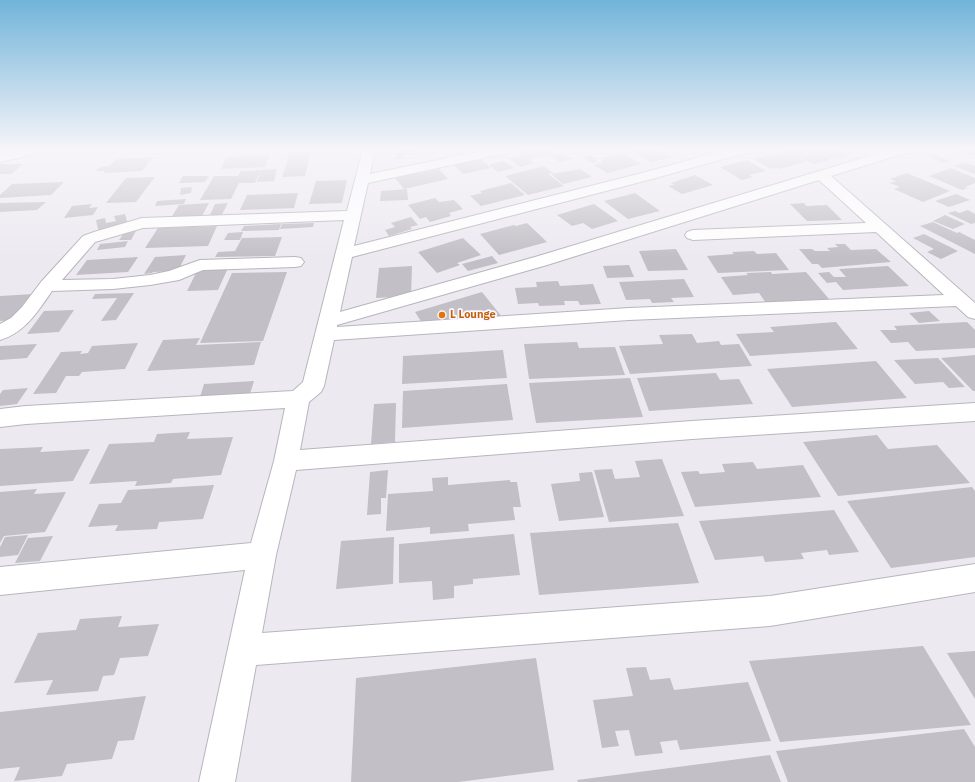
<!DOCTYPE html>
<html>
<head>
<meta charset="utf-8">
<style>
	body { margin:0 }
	canvas { display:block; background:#ede9f1 }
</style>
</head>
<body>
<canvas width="975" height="782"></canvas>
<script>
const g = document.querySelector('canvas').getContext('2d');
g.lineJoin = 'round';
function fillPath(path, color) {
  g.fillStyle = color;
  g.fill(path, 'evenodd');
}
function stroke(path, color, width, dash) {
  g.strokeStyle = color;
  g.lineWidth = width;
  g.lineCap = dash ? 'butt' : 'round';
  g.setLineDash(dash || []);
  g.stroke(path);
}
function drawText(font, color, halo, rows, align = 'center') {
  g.font = font + ' "IBM Plex Sans",sans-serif';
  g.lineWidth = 3.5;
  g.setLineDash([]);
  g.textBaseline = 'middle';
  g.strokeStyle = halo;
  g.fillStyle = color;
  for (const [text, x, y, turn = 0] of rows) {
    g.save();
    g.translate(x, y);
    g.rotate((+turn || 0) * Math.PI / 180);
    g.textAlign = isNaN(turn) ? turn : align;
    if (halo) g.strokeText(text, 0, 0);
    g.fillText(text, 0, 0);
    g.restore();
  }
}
fillPath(new Path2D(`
	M396,149h17v6h-9v3l-8,1z
	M530,149h19l7,4 -27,7 5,3 -13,4 -12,-8 13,-4 -5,-3z
	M629,149h29l15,8 -22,5z
	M795,149l23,11 -21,-11h36l15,7 -20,3 2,1 -17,4 -22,-11 15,9 -27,7 -2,-2 -6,2 -18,-10z
	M948,149h8l14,4 -11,-4h16v6l-7,1z
	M311,151l-6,25 -23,1 8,-25z
	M562,153l10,6 -12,3 -10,-7z
	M622,153l19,11 -34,9 -13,-8 8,-2 -2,-1 4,-2 -3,-2z
	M931,153l19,8 -6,2 -19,-8z
	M270,154l-5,13 -44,2 6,-12z
	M591,155l6,4h-3l3,2 -5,2 -9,-6z
	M153,157l-11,14 -38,2 1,-2h-9l4,-4 9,-1 7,-7z
	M481,159l10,9 -28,6 -9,-9z
	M747,160l19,11 -17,4 3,2 -10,3 -22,-13z
	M504,161l10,7 -16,4 -9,-7z
	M964,162l11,4v8l-21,-8z
	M0,164h23l-12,10h-11z
	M544,166l9,7 -5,1 16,12 -36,9 -23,-19z
	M951,168l24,10v5l-10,4 3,1 -6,2 -33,-14z
	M277,169l-3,12 -17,1 4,-12z
	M439,169l9,10 -44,10 -9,-11z
	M580,169l12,8 -29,7 -12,-10z
	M261,170l-6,13h-16l-8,16 -31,1 14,-24h24l3,-5z
	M907,173l43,18 -27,11 -29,-13 6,-2 -10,-4 6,-2 -6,-2z
	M695,175l18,10 -31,9 -14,-8 6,-1 -3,-2z
	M183,176h26l-4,6 -26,1z
	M155,177l-19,25 -30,1 20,-25z
	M347,180l-5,23 -33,1 7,-23z
	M64,182l-13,13 -51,3v-3l12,-11z
	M511,183l14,12 -44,11 -11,-10 12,-3 -2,-2z
	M192,187l-1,6 -11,2 1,-7z
	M407,189l1,11 -28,1 1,-10z
	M298,193l-4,15 -54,2 7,-15z
	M635,193l25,18 -32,8 -24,-18z
	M956,194l14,6 -21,7 -14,-6z
	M435,198l4,4 15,-2 9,9 -14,4 2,3 -21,6 -4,-5 -6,2 -12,-14z
	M186,199l-2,5 -29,2 2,-5z
	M46,202l-9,8 -37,2v-9z
	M209,203l-7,13 -31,2 8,-13z
	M228,203l-7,13 -12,1 6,-13z
	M804,203l2,3 21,-1 15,15 -35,1 -17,-17z
	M92,204l-3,4 9,-1 -5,8 -29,3 8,-12z
	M594,204l24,17 -26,8 -9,-6 -11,3 -15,-11z
	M968,210l7,4v9l-4,1 -23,-11 7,-2 4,2z
	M125,214l3,11 -29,8 -3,-13 9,-2 1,5 10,-2 -2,-5z
	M945,215l20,9 -12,5 -20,-8z
	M411,217l7,8 -8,2 2,2 -23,7 -4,-6 10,-3 -4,-4z
	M933,222l24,11 2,-1 16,8v14l-55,-28z
	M314,223l-1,4 -33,2 2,-5z
	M527,223l20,19 -48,13 -19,-21 34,-9 2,1z
	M281,224l-2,6 -38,1 3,-5z
	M217,226l-9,20 -63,2 13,-20z
	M137,229l-6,11h-12l7,-10z
	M243,232l-3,8h-16l4,-7z
	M924,234l34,17 -17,8 -14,-7 7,-3 -21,-11z
	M282,237l-7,19 -60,1 3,-5 17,-1 7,-13z
	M463,238l18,17 -24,8 3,2 -23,8 -19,-21z
	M128,241l-3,6 -28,3 3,-6z
	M835,244h10l6,6 25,-1 15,13 -69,6 -4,-4h-6l-13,-15h13l3,2h15l-3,-3 11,-1z
	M676,249l12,21 -40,1 -9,-20z
	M754,251l3,3 19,-1 13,17 -71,3 -11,-17 27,-2 -2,-2z
	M186,255l-8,16 -25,1 -1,1 -8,1 11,-17z
	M492,256l6,7 -30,8 -6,-7z
	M138,257l-10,15 -52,3 11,-15z
	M629,265l5,12 -27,1 -4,-12z
	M412,266l-1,30 -35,2 3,-30z
	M888,266l21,20 -66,4 -7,-8 -9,1 -9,-10 11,-1 5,5h12l-7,-8z
	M228,268l-10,22 -31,1 11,-22z
	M287,272l-24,69 -63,2 32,-70z
	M771,272l1,2 34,-2 23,27 -63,4 -7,-10 -26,2 -12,-18 27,-2 -2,-2z
	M684,279l10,18 -23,1 3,4 -22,1 -2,-4 -24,1 -7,-18z
	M558,281l2,5 33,-2 8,20 -21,1 -2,-4h-14l1,4 -26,1 -1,-3 -20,1 -3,-16 22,-1 -1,-5z
	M482,292l20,25 -78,9 -9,-14z
	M134,293l-18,27 -15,1 16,-23 -25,1 3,-5z
	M34,294l-20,26 -14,1v-25z
	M74,310l-15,22 -32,2 17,-23z
	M929,311l11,10 -21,2 -10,-10z
	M836,322l22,27 -108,7 -14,-22 38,-2 -4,-5z
	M967,322l8,8v18l-59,3 -8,-9 -17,1 -11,-13h17l-3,-4z
	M692,334l5,9 22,-2 2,4 18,-1 13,22 -122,8 -11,-28 44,-2 -4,-9z
	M200,338l-4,7 65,-3 -7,23 -107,6 16,-31z
	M577,342l2,6 36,-1 10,28 -96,4 -5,-35z
	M138,343l-13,26 -43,3 -3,4h-13l-10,17 -23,1 28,-42 21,-1 -2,3 8,-1 4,-7z
	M37,344l-10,14 -27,2v-14z
	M503,350l4,28 -105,6 1,-28z
	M975,355v36h-2l-32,-33z
	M938,358l27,29 -16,1 -6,-6 -28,2 -21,-24z
	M876,361l31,37 -115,9 -25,-38z
	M716,373l4,7 19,-1 14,25 -104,7 -12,-33z
	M630,378l13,39 -107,6 -7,-40z
	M254,381l-4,13 -50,3 4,-13z
	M507,384l6,36 -111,8 1,-37z
	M28,388l-11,16 -17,2v-12l3,-4z
	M396,403l-1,39 -24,2 3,-40z
	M190,432l-3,7 46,-2 -12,38 -48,4 -2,4 -36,3 2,-5 -48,3 20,-40 45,-2 3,-8z
	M877,435l11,14 49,-4 33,38 -132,13 -35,-54z
	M43,447l-3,5 50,-3 -17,32 -73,5v-37z
	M662,459l22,57 -75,6 -15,-52 18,-1 3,10 25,-2 -5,-16z
	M753,462l4,7 46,-4 18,32 -126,10 -14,-35 17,-1 2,3 25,-2 -3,-8z
	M388,470l-2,28h-5v16l-14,1 3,-43z
	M592,472l12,45 -45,4 -8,-37 29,-3 -1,-8z
	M448,477v8l62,-5v2h7l4,25h-8l2,13 -47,4 1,7 -39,3v-7l-44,4 2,-37 45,-3 -1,-13z
	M214,485l-11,34 -44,3 -2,7 -42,2 3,-6 -30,2 11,-23 22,-1 7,-13z
	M972,487l3,4v66l-84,11 -44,-67z
	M37,489l-3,5 32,-2 -21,40 -41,4 -4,7v-51z
	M834,510l25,42 -30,3 -2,-5 -26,3 3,6 -39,3 -2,-6 -48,4 -16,-39z
	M678,523l21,60 -160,12 -9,-62z
	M514,534l6,41 -47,4v5l-19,2v12l-21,2 -1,-19 -33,2v-39z
	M28,535l-10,20 -18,2v-10l5,-10z
	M53,536l-13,25 -25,2 13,-25z
	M394,537l-1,47 -57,5 5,-48z
	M122,616l-4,11 41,-3 -11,32 -28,2 -6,17 -11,1 -5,15 -52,4 7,-15 -39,3 24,-50 38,-3 4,-11z
	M923,646l48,79 -191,17 -31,-81z
	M975,651v48l-28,-46z
	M536,658l18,112 -96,12h-107l5,-104z
	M646,667l4,13 20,-2 4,12 74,-8 23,59 -91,9 -3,-10 -17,2 3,11 -28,3 -6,-26 -14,1 4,15 -17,2 -9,-48 40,-4 -7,-28z
	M146,696l-12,44 -16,1 -6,18 -45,5 -5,12 -48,5 6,-14 -20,2v-57z
	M964,729l11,18v35h-187l-12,-31z
	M770,755l11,27h-203l-1,-2z`), '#c2bfc6');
const minor = new Path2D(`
	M19,149h16c-6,9 -25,10 -35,13v-8z
	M363,149h12l-5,25 121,-25h22l-1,3 -5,1 -139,30 -14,63 288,-73 88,-24h19l-1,3 -96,27 -300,78 -12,55 195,-55 357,-108h18l-1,3 -78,24 144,127v16l-7,-2 -12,-11 -327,14 -295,20 -10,46 -3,6 -12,10 -9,48 392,-29 283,-18v18l-283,18 -396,31 -20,85 -14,78 508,-37 205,-32v28l-205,34 -514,39 -21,117h-36l46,-212 -245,25v-28l251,-24 23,-82 11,-53 -259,16 -26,3v-18l26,-3 267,-15 10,-9 41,-162 -201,8 -48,14 -33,38 51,-1 37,-4 19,-4 31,-11 95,-3 6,1 3,4 -3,4 -6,1 -92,3 -24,10 -29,5 -37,4 -61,2c-14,20 -27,42 -52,49v-16l11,-6 11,-11 19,-25 42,-46 11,-4 48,-14 205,-7zM819,180l47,43 -173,7 -6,2 -2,3 2,3 6,2 183,-8 68,63 -315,13 -292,19v-2l210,-60z`);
stroke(minor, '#b8b5bc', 2);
fillPath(minor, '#fff');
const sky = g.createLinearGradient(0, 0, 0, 258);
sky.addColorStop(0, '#71b4da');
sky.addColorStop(0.58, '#f7f5f9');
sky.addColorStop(1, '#f7f5f900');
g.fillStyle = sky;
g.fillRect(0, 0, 975, 258);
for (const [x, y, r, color] of [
	[442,315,4,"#e8710a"]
]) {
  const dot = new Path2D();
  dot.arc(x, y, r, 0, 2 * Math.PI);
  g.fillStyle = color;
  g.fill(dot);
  stroke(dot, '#faf7ff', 1.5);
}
drawText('bold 11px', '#c56008', '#faf7ff', [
	["L Lounge",450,315]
], 'left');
</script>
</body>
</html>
